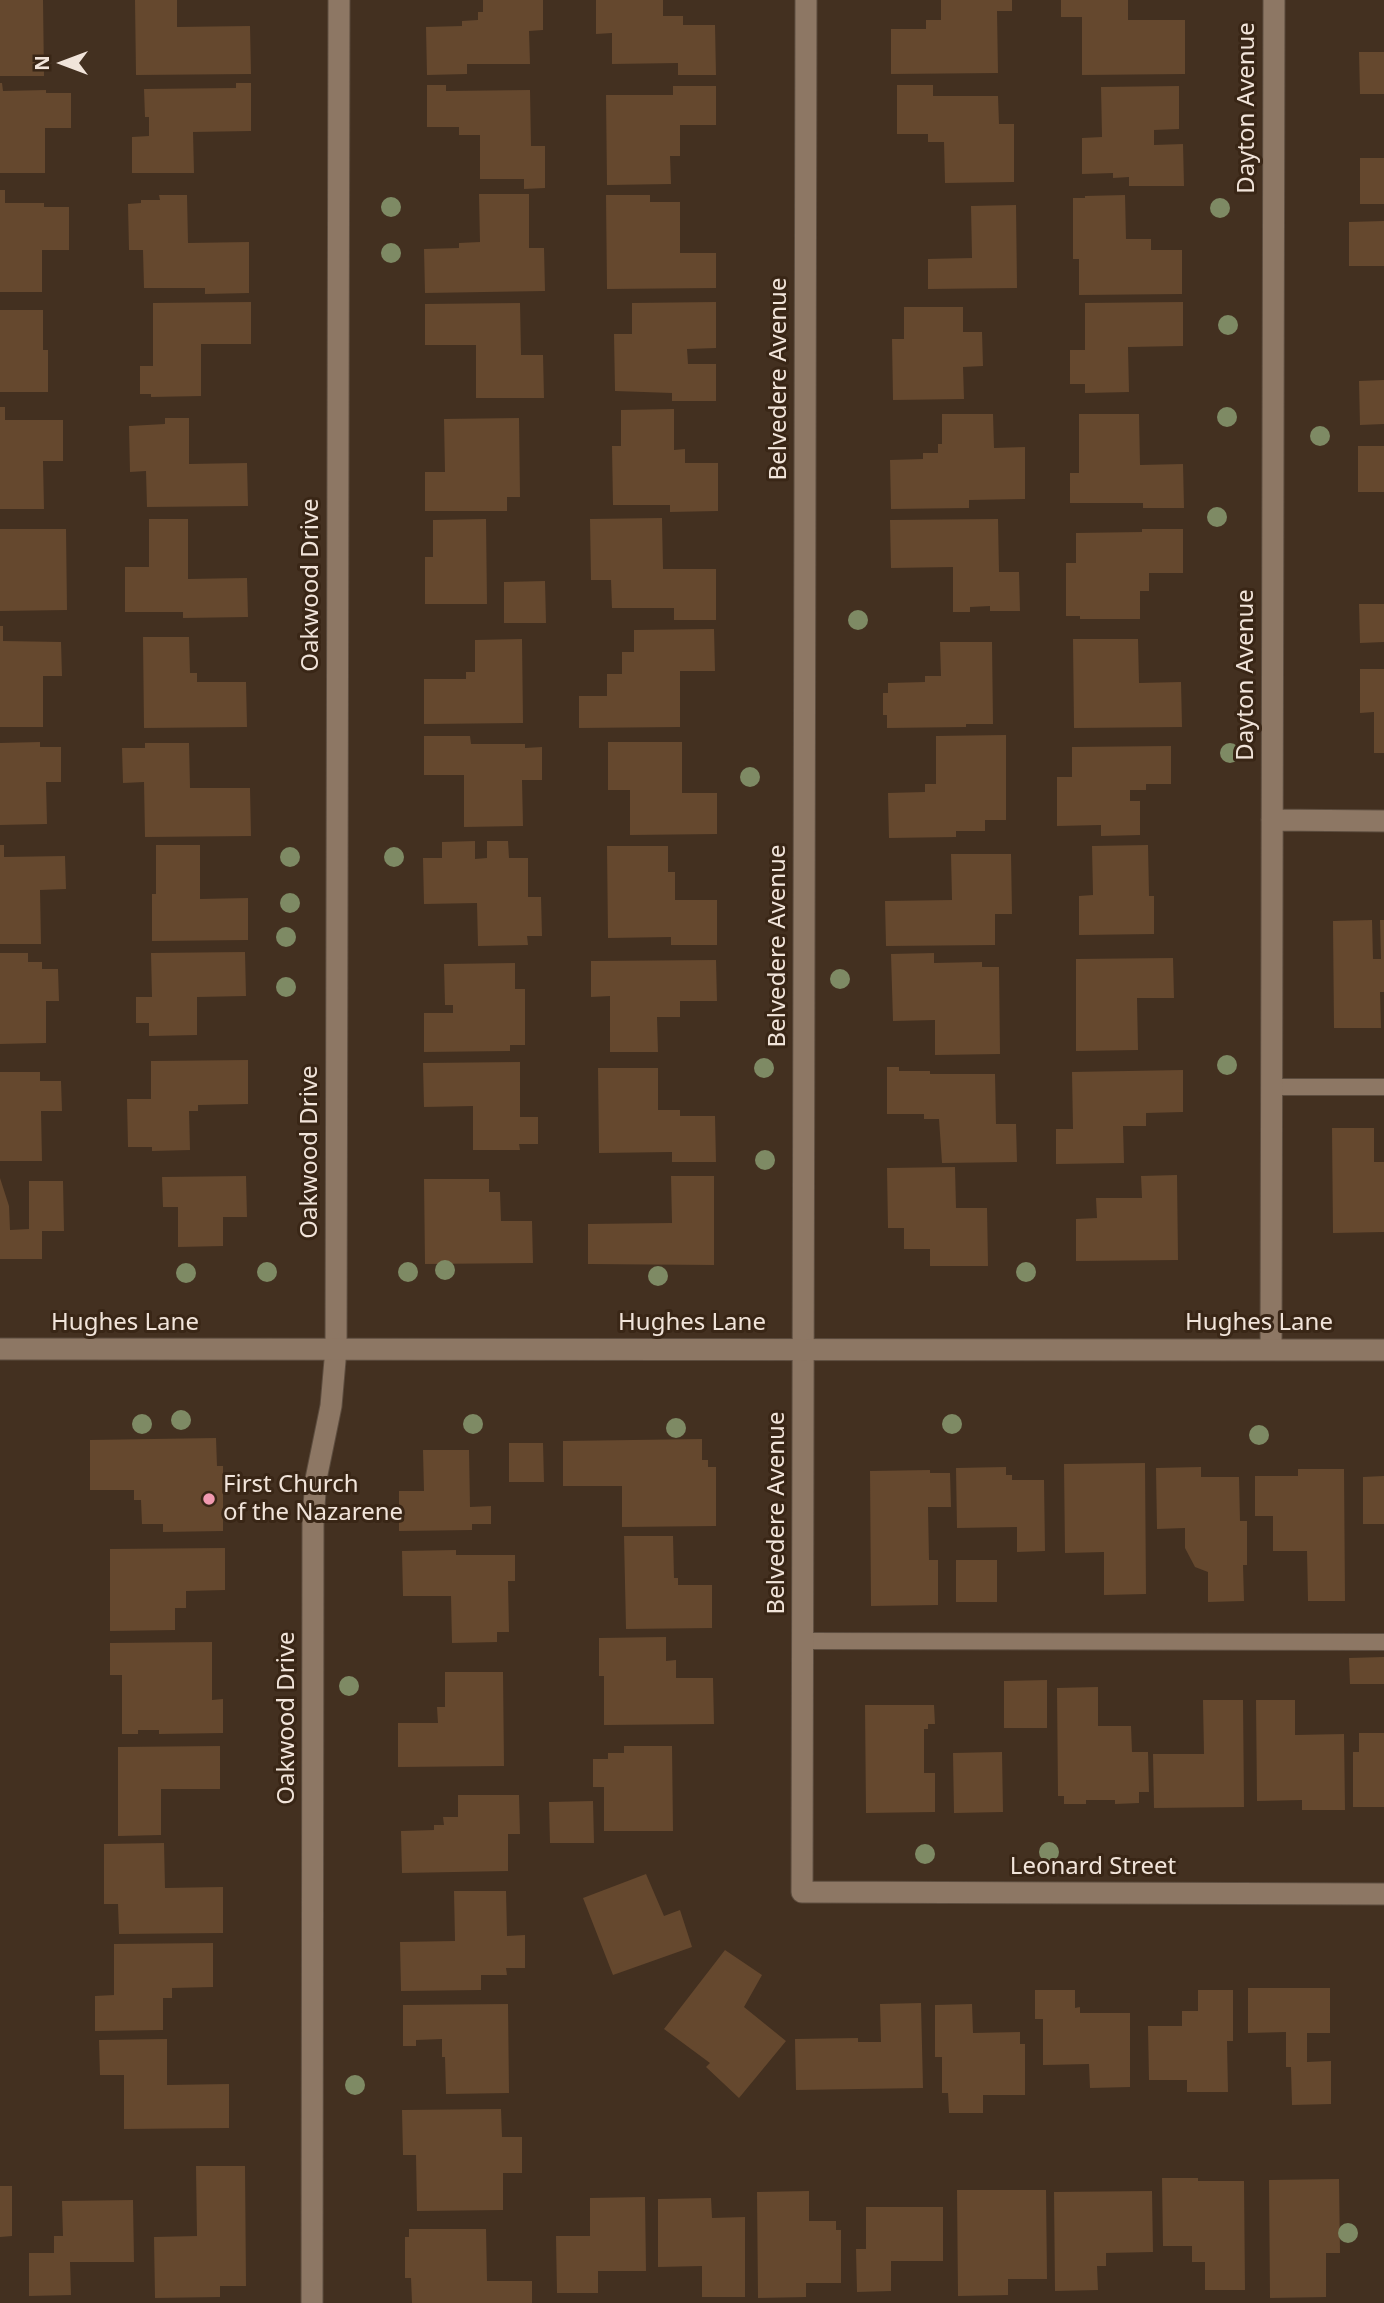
<!DOCTYPE html>
<html>
<head>
<meta charset="utf-8">
<style>
	body { margin:0 }
	#map { position:relative; width:1384px; height:2303px; overflow:hidden; background:#433020; font-family:"Noto Sans",sans-serif }
	canvas { display:block }
	.north { position:absolute; left:28px; top:28px; width:70px; height:70px; -webkit-text-stroke:5px #392616; paint-order:stroke; rotate:270deg; font-size:19px; font-weight:700; line-height:28px; text-align:center; color:#f1e4da }
	.north::after { content:''; display:block; margin:auto; width:24px; height:32px; background:#f1e4da; clip-path:polygon(50% 0,100% 100%,50% 72%,0 100%) }
</style>
</head>
<body>
<div id="map">
<canvas width="1384" height="2303"></canvas>
<div class="north">N</div>
</div>
<script>
const g = document.querySelector('canvas').getContext('2d');
g.lineJoin = 'round';
function fillPath(path, color) {
  g.fillStyle = color;
  g.fill(path, 'evenodd');
}
function stroke(path, color, width, dash) {
  g.strokeStyle = color;
  g.lineWidth = width;
  g.lineCap = dash ? 'butt' : 'round';
  g.setLineDash(dash || []);
  g.stroke(path);
}
function drawText(font, color, halo, rows, align = 'center') {
  g.font = font + ' "Noto Sans",sans-serif';
  g.lineWidth = 6;
  g.setLineDash([]);
  g.textBaseline = 'middle';
  g.strokeStyle = halo;
  g.fillStyle = color;
  for (const [text, x, y, turn = 0] of rows) {
    g.save();
    g.translate(x, y);
    g.rotate((+turn || 0) * Math.PI / 180);
    g.textAlign = isNaN(turn) ? turn : align;
    if (halo) g.strokeText(text, 0, 0);
    g.fillText(text, 0, 0);
    g.restore();
  }
}
fillPath(new Path2D(`
	M0,0h43l1,76h-44z
	M135,0h42v27l73,-1 1,48 -115,1z
	M483,0h60v30l-14,1 1,33h-63v10l-40,1 -1,-48 36,-1v-5l16,-1v-8h5z
	M596,0h67v16h20v9h32l1,50h-38v-12l-66,1v-31l-16,1z
	M941,0h71v11h-15l1,62 -107,1v-45h35v-9h15z
	M1061,0h67v20h57v54l-103,1v-58h-21z
	M1359,52h25v42h-24z
	M0,83h2l1,8 43,-1v3h25v35h-26v45h-45z
	M236,83h15v48l-58,1 1,41h-62v-36l17,-1v-19h-4l-1,-28 92,-1z
	M427,85h19v6l84,-1 1,56h14v42l-21,1v-10h-44v-44h-21v-8h-32z
	M897,85h36v11h65l1,28h15v58l-69,1 -1,-41h-16v-8h-31z
	M673,86h43v39h-36v31h-10l1,28 -64,1 -1,-90h67z
	M1179,86v43l-25,1v15l29,-1 1,42h-55v-9l-16,1v-5l-31,1v-36l20,-1 -1,-50z
	M1360,158h24v46h-24z
	M0,190h5v13h39v4h25v43h-27v42h-42z
	M479,194h50v54h15l1,43 -120,2 -1,-44 35,-1v-5l21,-1z
	M159,195h28l1,48 61,-1v51l-44,1v-6h-61l-1,-38h-14l-1,-46 13,-1v-3h19z
	M606,195h44v7h30v51h36v35l-109,1z
	M1125,195l1,44h25v11h31v44l-103,1v-36h-6v-61h12v-2z
	M1016,205l1,83 -89,1v-30l44,-1 -1,-52z
	M1384,221v45h-35v-44z
	M251,302v42h-50v52l-50,1v-3h-11v-28h13v-63z
	M716,302v46l-29,1 1,15h28v37h-44v-8l-57,-2 -1,-57h18v-31z
	M1183,302v44l-55,1 1,45 -44,1v-9h-15v-34h15v-47z
	M520,303l1,52h22l1,43h-68v-53h-51v-41z
	M904,307h59v25h19l1,34 -20,1 1,32 -71,1 -1,-61h12z
	M0,310h43v40h5v42h-48z
	M1384,380v44l-24,1 -1,-44z
	M0,407h5v13h58v41h-20l1,48h-44z
	M674,409v41l11,-1v14h33v48l-48,1v-7h-57l-1,-59h9v-36z
	M942,414h51l1,34 31,-1v52l-56,1v8l-78,1 -1,-49 33,-1v-6h15v-9h4z
	M1079,414h60l1,51 43,-1 1,44h-41v-5h-73v-30h9z
	M165,418h24v46l58,-1 1,43 -101,1 -1,-36 -16,1 -1,-46 36,-2z
	M519,418l1,79h-13v14h-82v-39h20l-1,-53z
	M1358,446h26v46h-26z
	M662,518l1,51h53v51h-42v-12h-62l-1,-28h-20l-1,-61z
	M149,519h39v60l59,-1 1,39 -65,1v-6h-58v-45h24z
	M486,519l1,85h-62v-47h8v-37z
	M998,519l1,53h20l1,39h-30v-5l-20,1v5h-17v-45l-62,1 -1,-48z
	M0,529h66l1,81 -67,1z
	M1142,529h41v44h-34v18h-9v28h-60v-3h-14v-53h10v-30l66,-1z
	M545,581l1,42h-42v-41z
	M1359,604h25v38l-24,1z
	M0,626h3v15l58,1 1,34h-19v51h-43z
	M714,629l1,42h-35v56l-101,1v-32h28v-22h15v-22h12v-22z
	M143,637h46l1,36h7v9h49l1,45 -103,1z
	M522,639l1,84 -99,1v-45h42v-7h9v-32z
	M1073,639h65l1,44 42,-1 1,45 -108,1z
	M940,642h52l1,82h-27v3l-79,1v-13h-4v-22h5v-10l37,-1v-6h16z
	M1360,669h24v84h-10v-41l-14,1z
	M1006,735v85h-21v11h-29v6l-67,1 -1,-45 37,-1v-8h11v-48z
	M424,736h46l1,8h54v4l17,-1v33h-20l1,46 -59,1v-52h-40z
	M40,742v5h21v35h-15l1,42 -47,1v-82z
	M608,742h74v51h35v41l-87,1v-45h-22z
	M145,743h44l1,45h60l1,48 -106,1 -1,-55 -21,1 -1,-35h23z
	M1171,746v38h-25v6h-16v11h10v34l-39,1v-11l-44,1v-49h15v-30z
	M475,841v18l12,-1v-17h21l1,17h19v39h13l1,39h-15l1,9 -50,1 -1,-43 -53,1 -1,-46h19v-16z
	M0,845h4v12l61,-1 1,33 -26,1 1,54h-41z
	M156,845h44v54l48,-1v42l-96,1v-47h4z
	M1148,845l1,51h5v38l-75,1v-39l14,-1 -1,-49z
	M607,846h61v26h7v28h42v45h-46v-8l-63,1z
	M951,854h60l1,60h-17v31l-109,1 -1,-45 67,-1z
	M1372,920l1,39h8l-1,-39h4v72h-4l1,36h-47l-1,-107z
	M245,952l1,44 -49,1v38l-48,1v-13h-13v-26h16l-1,-44z
	M0,953h28v9h14v7h16l1,32h-13v42l-46,1z
	M934,953v10l48,-1v5h17l1,87 -65,1v-35l-42,1 -2,-67z
	M1173,958l1,40h-37l1,52 -62,1v-92z
	M716,960l1,41h-37v16h-23l1,35h-48v-56l-19,1v-36z
	M515,963v26h10v56h-15v6l-86,1v-39h29v-8h-8l-1,-41z
	M248,1060v44l-50,1v6h-9l1,39 -38,1v-4h-24l-1,-48h24v-38z
	M520,1062v55h18v27h-19l1,6h-47v-44l-49,1 -1,-44z
	M887,1067h12v4h31v3h65l1,50h20l1,38 -75,1 -3,-44h-15v-5h-37z
	M598,1068h60v42h22v6h35l1,46h-44v-10l-73,1z
	M1183,1070v42l-37,1v13h-23l1,37 -68,1v-35h17l-1,-57z
	M0,1072h40v9h21l1,30h-21l1,50h-42z
	M1332,1128h42v34h10v70l-51,1z
	M955,1167l1,41h31l1,58h-58v-17h-26v-21h-16l-1,-60z
	M1177,1175l1,85 -102,1v-42l21,-1 -1,-20h46l-1,-22z
	M246,1176l1,41h-24v29l-45,1v-40h-15l-1,-30z
	M671,1176h43v89l-126,-1v-40l84,-1z
	M0,1178l9,28 1,24 19,-1v-48h34l1,50h-22v28h-42z
	M424,1179h65v13h11l1,29h31l1,42 -108,1z
	M216,1438l1,28h6v65l-60,1v-8h-21l-1,-24h-7v-10h-44v-50z
	M702,1439v21h6v7h8v59l-94,1v-41h-59v-45z
	M509,1443h34l1,39h-35z
	M423,1450h46l1,57 21,-1v18h-19v6l-73,1v-40h25z
	M1145,1463l1,131 -42,1v-43l-39,1 -1,-89z
	M1006,1467v8h6v5h32l1,71 -28,1v-25l-60,1 -1,-60z
	M1201,1467v10h38l1,44h7v44h-4l1,36 -36,1v-30l-13,-5 -10,-19v-20l-28,1 -1,-61z
	M1298,1469h46l1,132h-37l-1,-50h-34v-35h-18v-40h43z
	M930,1470v3h20l1,34h-23l1,53h9v45l-67,1 -1,-135z
	M1384,1476v48h-21v-47z
	M624,1536h49l1,42h4v7h34v43l-86,1z
	M225,1548v42l-39,1v17h-11v22l-65,1v-82z
	M456,1550v5h59v26h-7l1,51h-12v10l-45,1 -1,-47h-48l-1,-45z
	M956,1560h41v42h-41z
	M666,1637v24l10,-1v18h37l1,46 -110,1v-49h-5v-38z
	M212,1642v58l11,-1v34l-64,1v-4h-21v4h-16v-59h-12v-32z
	M1384,1657v27h-34l-1,-26z
	M445,1672h58l1,94 -106,1v-44h40l-1,-16h8z
	M1047,1680v48h-43v-47z
	M1098,1687v39h33l1,26h16l1,40h-10v11l-24,1v-4h-29v4h-22v-8h-6l-1,-108z
	M1203,1700h40l1,107 -90,1 -1,-54h51z
	M1256,1700h39v35l49,-1 1,76h-43v-10l-45,1z
	M865,1705h69l1,19h-7v5h-4v44h11v39l-69,1z
	M1359,1733h25v74h-31v-55h6z
	M220,1746v43h-59v46l-43,1v-89z
	M624,1746h48l1,85h-69v-44h-11v-28h15v-6h16z
	M1002,1752l1,60 -49,1 -1,-60z
	M458,1795h61l1,39h-12v37l-106,2 -1,-42 33,-1v-5h10l-1,-8h15z
	M593,1801l1,42h-44l-1,-41z
	M164,1843l1,45 58,-1v46l-104,1 -1,-30h-14v-60z
	M646,1874l18,42 16,-6 12,37 -79,28 -30,-77z
	M454,1891h52l1,45 18,-1v33h-19l1,7h-26v15l-80,1 -1,-49 55,-1z
	M213,1943v44l-41,1v10h-9v32l-68,1v-35l19,-1v-51z
	M725,1950l37,25 -18,32 42,34 -47,57 -33,-31 4,-4 -46,-34z
	M1248,1988h82v45h-23v29l24,-1v43l-39,1 -1,-38h-5v-35l-38,1z
	M1035,1990h40v18l5,-1v6h50v74l-40,1 -1,-24 -46,1v-46h-8z
	M1198,1990h35v51h-6l1,51h-41v-12h-38l-1,-54h34v-15h16z
	M921,2003l2,85 -127,2 -1,-51 63,-1v4h23l-1,-38z
	M508,2004l1,89 -63,1 -1,-37h-3v-18l-26,1v6h-13v-41z
	M972,2004l1,29 47,-1v12h5v51h-42v18h-34l-1,-20h-6v-36h-7v-52z
	M167,2039v46l62,-1v44l-105,1v-54h-24l-1,-35z
	M501,2109l1,28h20v36h-19v37l-86,1 -1,-56h-13l-1,-45z
	M196,2166h49l1,120h-26v11l-65,1 -1,-61 43,-1z
	M1162,2178h36v3h46l1,109h-40v-28h-13v-16h-29z
	M1339,2179l1,74h-14v44l-56,1 -1,-118z
	M0,2186h12v50l-12,1z
	M957,2190h89l1,89h-39v16l-50,1z
	M809,2191v30h27v9h5v53h-35v14l-48,1 -1,-106z
	M1152,2191l1,61 -47,1v13h-9l1,24 -43,1 -1,-99z
	M645,2197l1,74h-48v22h-41l-1,-57h34v-38z
	M711,2198l1,20 33,-1v80h-43v-31l-44,1v-68z
	M133,2200l1,62h-64l1,33 -42,1v-43h25v-17h9l-1,-35z
	M866,2207h77v54h-52v30l-34,1 -1,-43h10z
	M409,2229h77l1,52h45v22h-120l-1,-25h-6v-41h4z`), '#65482e');
const lane = new Path2D(`
	M1272,1087h112
	M803,1641l581,1`);
const street = new Path2D(`
	M806,0l-4,1892 582,2
	M1272,820l112,1
	M1271,1349l3,-1349
	M312,2303l1,-783 3,-41 15,-73 5,-57 3,-1349`);
const secondary = new Path2D(`
	M0,1349l1384,1`);
stroke(lane, '#5d4d3f', 18);
stroke(street, '#5d4d3f', 23);
stroke(secondary, '#5d4d3f', 23);
stroke(lane, '#8d7764', 16);
stroke(street, '#8d7764', 21);
stroke(secondary, '#8d7764', 21);
g.fillStyle = '#7e8a64';
for (const [x, y] of [
	[391,207],
	[1220,208],
	[391,253],
	[1228,325],
	[1227,417],
	[1320,436],
	[1217,517],
	[858,620],
	[1230,753],
	[750,777],
	[290,857],
	[394,857],
	[290,903],
	[286,937],
	[840,979],
	[286,987],
	[1227,1065],
	[764,1068],
	[765,1160],
	[445,1270],
	[267,1272],
	[408,1272],
	[1026,1272],
	[186,1273],
	[658,1276],
	[181,1420],
	[142,1424],
	[473,1424],
	[952,1424],
	[676,1428],
	[1259,1435],
	[349,1686],
	[1049,1852],
	[925,1854],
	[355,2085],
	[1348,2233]
]) {
  g.beginPath();
  g.arc(x, y, 10, 0, 2 * Math.PI);
  g.fill();
}
for (const [x, y, r, color] of [
	[209,1499,7,"#f19ab0"]
]) {
  const dot = new Path2D();
  dot.arc(x, y, r, 0, 2 * Math.PI);
  g.fillStyle = color;
  g.fill(dot);
  stroke(dot, '#392616', 2.5);
}
drawText('24px', '#f1e4da', '#392616', [
	["Dayton Avenue",1247,108,-90],
	["Belvedere Avenue",779,379,-90],
	["Oakwood Drive",311,585,-90],
	["Dayton Avenue",1246,675,-90],
	["Belvedere Avenue",778,946,-90],
	["Oakwood Drive",310,1152,-90],
	["Hughes Lane",125,1323],
	["Hughes Lane",692,1323],
	["Hughes Lane",1259,1323],
	["Belvedere Avenue",777,1513,-90],
	["Oakwood Drive",287,1718,-90],
	["Leonard Street",1093,1867]
]);
drawText('24px', '#f1e4da', '#392616', [
	["First Church",223,1485],
	["of the Nazarene",223,1513]
], 'left');
</script>
</body>
</html>
